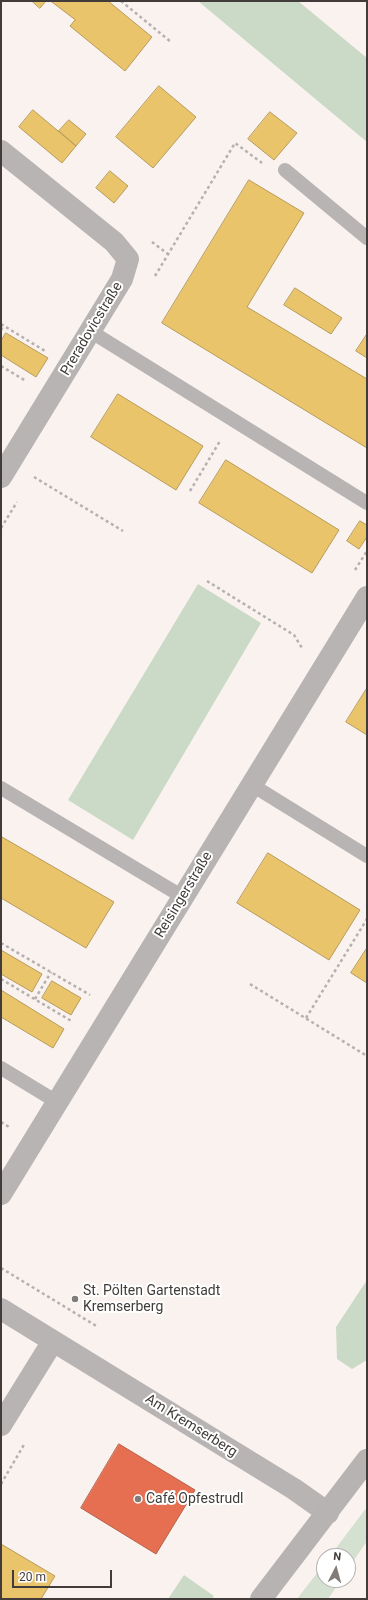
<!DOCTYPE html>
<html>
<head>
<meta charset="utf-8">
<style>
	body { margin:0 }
	#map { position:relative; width:368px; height:1600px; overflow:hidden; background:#faf2ef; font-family:Roboto,sans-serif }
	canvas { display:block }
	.frame { position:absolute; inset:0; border:2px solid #413c39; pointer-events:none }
	.north { position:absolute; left:316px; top:1548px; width:40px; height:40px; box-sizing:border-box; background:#fff; border:1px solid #b3b1b0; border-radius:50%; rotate:6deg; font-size:11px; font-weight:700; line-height:16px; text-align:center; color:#413c39 }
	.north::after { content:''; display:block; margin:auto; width:14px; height:18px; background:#827c79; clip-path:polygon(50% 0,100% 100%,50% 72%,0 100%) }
	.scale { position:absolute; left:12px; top:1570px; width:100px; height:18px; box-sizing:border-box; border:2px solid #413c39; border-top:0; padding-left:5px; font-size:12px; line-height:14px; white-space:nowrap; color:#413c39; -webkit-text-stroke:3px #fff; paint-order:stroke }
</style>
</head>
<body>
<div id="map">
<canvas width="368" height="1600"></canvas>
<div class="frame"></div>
<div class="north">N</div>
<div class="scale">20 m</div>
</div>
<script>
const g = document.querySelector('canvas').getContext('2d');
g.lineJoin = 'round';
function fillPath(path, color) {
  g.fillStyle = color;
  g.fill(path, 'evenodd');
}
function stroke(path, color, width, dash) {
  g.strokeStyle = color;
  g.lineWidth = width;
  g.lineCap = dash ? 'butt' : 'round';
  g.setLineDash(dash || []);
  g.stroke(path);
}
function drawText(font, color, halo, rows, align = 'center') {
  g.font = font + ' Roboto,sans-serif';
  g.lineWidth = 4;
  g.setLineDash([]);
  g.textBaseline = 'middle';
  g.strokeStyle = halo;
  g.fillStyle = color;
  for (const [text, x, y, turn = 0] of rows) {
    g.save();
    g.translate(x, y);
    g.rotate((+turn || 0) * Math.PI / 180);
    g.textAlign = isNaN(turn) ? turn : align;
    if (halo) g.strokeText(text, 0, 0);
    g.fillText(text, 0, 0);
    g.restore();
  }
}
fillPath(new Path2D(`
	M367,1507v34l-19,28v-13h-18z
	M324,1564v16h17l-13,19h-31z`), '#d4e0d0');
fillPath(new Path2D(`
	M198,1h100l69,57v84z
	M198,584l63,39 -128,217 -65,-40z
	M367,1280v80l-15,9 -15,-10 -1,-32z
	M184,1575l30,21 -2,3h-44z`), '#cadac6');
const homes = new Path2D(`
	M32,1h14l-6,7z
	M51,1h57l44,36 -27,34 -55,-45 5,-6z
	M159,86l37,31 -43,51 -37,-31z
	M33,110l43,36 -14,17 -43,-36z
	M270,112l27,21 -23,27 -26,-21z
	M69,120l17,14 -10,12 -17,-15z
	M110,171l18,15 -14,17 -18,-15z
	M249,180l55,33 -57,94 120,72v69l-205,-125z
	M295,288l47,30 -11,16 -47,-29z
	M6,333l42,25 -12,19 -35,-22v-14z
	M367,334v24l-11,-7z
	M118,394l85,52 -27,44 -85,-53z
	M226,460l113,70 -27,43 -113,-70z
	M360,521l7,4v12l-8,12 -12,-8z
	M367,688v47l-21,-13z
	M2,837l112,65 -28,46 -85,-50v-59z
	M268,853l92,57 -31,50 -92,-57z
	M367,948v35l-16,-10z
	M1,950l41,24 -10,18 -31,-18z
	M52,981l29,17 -10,17 -29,-17z
	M1,990l63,39 -11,19 -52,-31z
	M1,1544l54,32 -14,23h-40z`);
fillPath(homes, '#e9c46a');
stroke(homes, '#b79b5b', 1);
const shops = new Path2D(`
	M119,1444l76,46 -39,64 -75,-46z`);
fillPath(shops, '#e76f51');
stroke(shops, '#b5604a', 1);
stroke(new Path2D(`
	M121,1l50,41
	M152,242l16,12
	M155,276l80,-133 27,20
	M1,324l44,27
	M1,330l2,-4
	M1,366l25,15
	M34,477l89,54
	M190,491l30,-50
	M1,528l16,-26
	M355,570l12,-19
	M207,581l87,54 8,13
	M1,943l89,52
	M1,979l72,43
	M250,984l117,72
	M35,999l16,-27
	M306,1018l61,-99
	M1,1122l8,5
	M1,1268l97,59
	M1,1484l24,-41`), '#b4b1b0', 2.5, [3, 3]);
stroke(new Path2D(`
	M285,170l82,68
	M90,331l277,172
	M252,785l115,71
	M1,788l182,109
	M1,1068l56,34`), '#b8b4b4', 14);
stroke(new Path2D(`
	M1,151l113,91 14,17 -6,20 -121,198
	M1,1194l366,-597
	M1,1309l293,180 34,24
	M1,1425l52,-84`), '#b8b4b4', 22);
stroke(new Path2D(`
	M261,1599l106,-139`), '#b7b3b3', 22);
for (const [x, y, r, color] of [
	[75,1299,4,"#827c79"],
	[138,1499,4,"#827c79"]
]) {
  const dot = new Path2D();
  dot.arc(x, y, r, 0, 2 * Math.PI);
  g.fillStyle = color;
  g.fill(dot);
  stroke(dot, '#fff', 1.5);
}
drawText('14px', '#413c39', '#fff', [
	["Preradovicstraße",92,329,-59],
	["Reisingerstraße",184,895,-59],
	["Am Kremserberg",191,1426,32]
]);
drawText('14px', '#413c39', '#fff', [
	["St. Pölten Gartenstadt",83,1291],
	["Kremserberg",83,1307],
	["Café Opfestrudl",146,1499]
], 'left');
</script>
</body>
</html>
